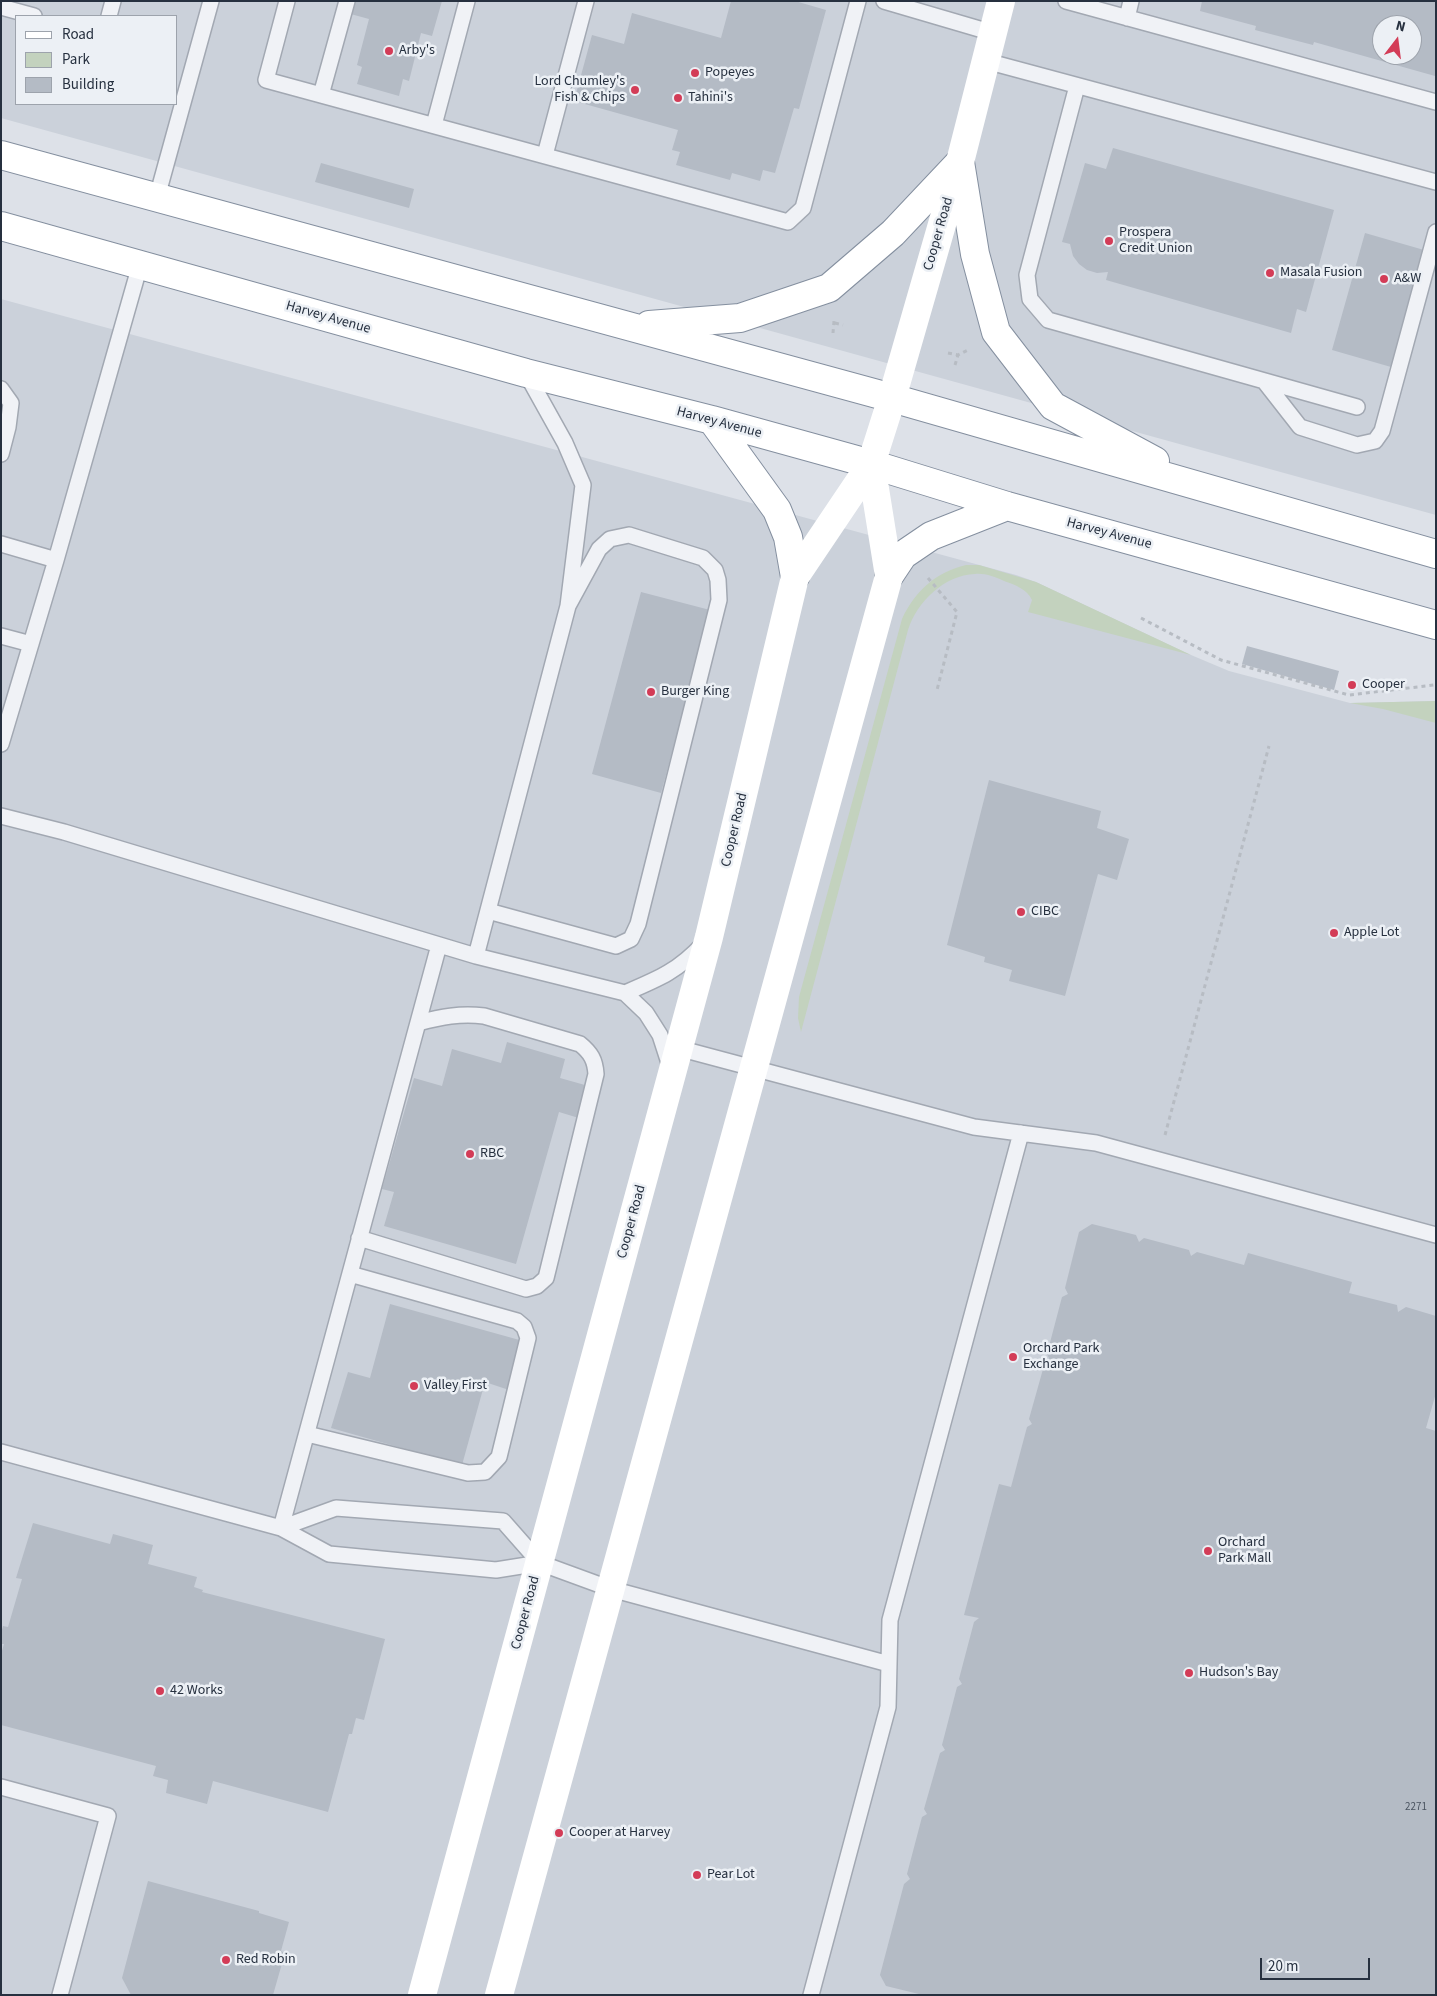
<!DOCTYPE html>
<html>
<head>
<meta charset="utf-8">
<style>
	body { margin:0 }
	#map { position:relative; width:1437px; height:1996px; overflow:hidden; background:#dde1e8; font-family:"Source Sans 3",sans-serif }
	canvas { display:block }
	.frame { position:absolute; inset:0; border:2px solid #26303f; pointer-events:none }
	.legend { position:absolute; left:15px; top:15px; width:162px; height:90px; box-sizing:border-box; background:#ecf0f5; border:1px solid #9da3ac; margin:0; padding:6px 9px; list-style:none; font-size:15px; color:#26303f }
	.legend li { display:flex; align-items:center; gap:10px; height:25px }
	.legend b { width:25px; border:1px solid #9da3ac }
	.north { position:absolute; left:1372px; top:15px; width:50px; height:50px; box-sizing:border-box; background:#ecf0f5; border:1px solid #9da3ac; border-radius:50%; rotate:15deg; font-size:14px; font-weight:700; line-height:20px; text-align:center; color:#26303f }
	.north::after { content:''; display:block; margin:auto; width:18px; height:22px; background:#d33c57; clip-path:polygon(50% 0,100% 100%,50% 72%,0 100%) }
	.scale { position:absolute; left:1260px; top:1958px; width:110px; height:22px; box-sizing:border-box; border:2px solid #26303f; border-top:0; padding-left:6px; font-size:15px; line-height:18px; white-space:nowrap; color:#26303f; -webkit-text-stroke:4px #ecf0f5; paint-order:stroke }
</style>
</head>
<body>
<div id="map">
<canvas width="1437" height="1996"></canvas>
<div class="frame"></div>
<ul class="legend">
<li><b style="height:6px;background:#fff"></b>Road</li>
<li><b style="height:14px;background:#c3d2be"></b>Park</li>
<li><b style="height:14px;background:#b4bbc5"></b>Building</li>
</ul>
<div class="north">N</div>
<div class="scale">20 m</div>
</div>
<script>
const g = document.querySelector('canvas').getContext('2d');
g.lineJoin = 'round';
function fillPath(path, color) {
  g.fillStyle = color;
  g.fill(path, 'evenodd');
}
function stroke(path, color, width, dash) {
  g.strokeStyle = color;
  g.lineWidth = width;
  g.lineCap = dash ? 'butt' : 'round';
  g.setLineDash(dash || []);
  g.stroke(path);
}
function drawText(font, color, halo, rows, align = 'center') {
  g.font = font + ' "Source Sans 3",sans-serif';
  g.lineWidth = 5;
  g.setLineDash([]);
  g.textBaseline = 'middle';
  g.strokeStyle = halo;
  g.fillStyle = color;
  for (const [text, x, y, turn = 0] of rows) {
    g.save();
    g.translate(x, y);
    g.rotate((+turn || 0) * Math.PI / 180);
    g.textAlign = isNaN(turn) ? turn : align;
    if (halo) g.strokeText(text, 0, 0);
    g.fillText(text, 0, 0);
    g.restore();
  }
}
fillPath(new Path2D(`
	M1,1h1435v514l-1435,-397zM16,16h160v88h-160zM1382,25h30v30h-30z
	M1,299l1015,276 20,7 155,73 38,16 121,32 86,-2v1294h-1435z`), '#cbd1da');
fillPath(new Path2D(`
	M966,565h13l57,17 155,73 -163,-43 4,-12c-5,-11 -17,-15 -28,-19 -9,-4 -19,-8 -29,-7 -31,1 -58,28 -67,56l-107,402 -3,-14 1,-21 103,-378c13,-28 34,-47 64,-54z
	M1436,701v22l-53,-14 -33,-6z`), '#c3d2be');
fillPath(new Path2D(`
	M338,1h104l-10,35 -11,-3 -12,48 -6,-2 -4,17 -42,-12 5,-17 -5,-2 12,-46 -33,-9z
	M731,1h64l31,9 -27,99 -5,-1 -19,65 -12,-3 -3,11 -28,-8 -2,7 -54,-15 4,-13 -8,-2 6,-20 -104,-29 18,-66 32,9 8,-31 89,25z
	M1202,1h234l-1,75 -121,-34 -1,3 -58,-15 1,-4 -56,-15zM1382,25h30v30h-30z
	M1113,148l221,62 -28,102 -9,-3 -6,24 -185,-53 2,-8 -11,1 -10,-3 -8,-6 -6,-8 -3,-12 -8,-2 23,-79 21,6z
	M321,163l93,26 -5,19 -94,-26z
	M1365,233l59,17 -33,117 -59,-17z
	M641,592l69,18 -49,183 -69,-19z
	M1247,646l92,25 -5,19 -92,-26z
	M989,780l112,31 -4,17 32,11 -12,41 -19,-6 -33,122 -56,-15 3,-11 -28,-8 1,-5 -38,-12z
	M507,1042l58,17 -5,19 32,9 -10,32 -23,-7 -43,152 -132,-38 10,-34 -12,-3 32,-111 28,8 10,-37 49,14z
	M1092,1224l44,11 3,7 5,-4 45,12 2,6 6,-4 47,13 4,-12 104,29 -3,11 48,12 1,7 8,-5 30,9v77l-10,35 10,3v564h-513l-37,-9 -6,-11 24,-91 6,-5 -3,-5 15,-57 5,-3 -3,-5 16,-56 5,-3 -3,-5 15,-58 5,-3 -3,-5 15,-57 5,-4 -15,-3 35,-131 12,3 16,-60 5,-3 -3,-5 16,-57 5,-2 -3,-6 15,-57 6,-3 -3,-6 14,-56z
	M390,1304l133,37 -14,49 -24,-8 -23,83 -131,-37 17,-56 22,6z
	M33,1523l77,21 3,-10 40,11 -5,19 49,13 -3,10 9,3 -1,2 183,47 -21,81 -8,-2 -4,16h-3l-21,78 -115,-31 -6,23 -41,-11 2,-13 -15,-4 3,-10 -155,-41v-71l3,-10h-3v-11l2,-7 5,1 14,-48 -6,-1z
	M148,1881l111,30v2l30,9 -8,29 4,2 -12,42h-142l-9,-17z`), '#b4bbc5');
const service = new Path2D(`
	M287,1l-21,79 522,142 15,-14 55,-207
	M884,1l109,32
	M1066,1l370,101
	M1,7l33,9
	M109,16l4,-15
	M1127,18l4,-17
	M986,61l450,121
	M1077,86l-50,189 3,24 18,21 309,87
	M321,95l26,-94
	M434,125l33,-124
	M545,155l41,-154
	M157,197l54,-196
	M1264,381l36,46 57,18 18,-4 7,-10 54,-199
	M1,389l10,14 -3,24 -7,27
	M1,544l55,16
	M1,636l30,8
	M1,744l55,-184 84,-295
	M1,816l63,16 412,124 149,37 21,20 14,22 11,34
	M488,911l128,35 15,-7 7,-15 81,-324 -1,-20 -3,-10 -12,-12 -74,-23 -19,4 -11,10 -31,57
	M476,956l92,-350 15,-121 -18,-42 -39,-70
	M625,993c33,-14 53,-22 78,-49
	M678,1048l296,79 122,16 340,92
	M359,1238l167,51 11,-3 9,-8 50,-204c-1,-14 -5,-21 -16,-30l-96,-28c-24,-3 -43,1 -66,7
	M307,1434l161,39 17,-1 14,-15 29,-119 -4,-11 -7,-6 -167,-47
	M1,1452l280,76 48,26 167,16 44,-7
	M281,1528l55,-20 167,13 37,42 71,26 278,75
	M281,1528l158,-583
	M1,1787l107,29 -48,179
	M811,1995l77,-288 2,-87 131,-487`);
const trunk = new Path2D(`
	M1,155l891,243 544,156
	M960,162l15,92 21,78 57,74 102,55
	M1,226l525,147 186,47 159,44 136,42 429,119
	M649,325l91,-7 89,-30 64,-55 67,-71
	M712,420l65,90 11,27 7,40
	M889,576l14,-21 28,-19 76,-30`);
stroke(service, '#a2a8b2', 18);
stroke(trunk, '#848f9f', 30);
stroke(new Path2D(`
	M835,323l8,2
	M833,333l1,-12
	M948,353l10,2 10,-5
	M955,365l3,-10
	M928,578l29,34 -20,78
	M1141,618l80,42 128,35 85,-10
	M1165,1135l104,-389`), '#b7bcc3', 3, [4, 4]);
stroke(service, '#f0f2f6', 15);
stroke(new Path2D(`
	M422,1995l287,-1058 86,-360 76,-113 21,-66 68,-236 41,-161
	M499,1995l390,-1419 -18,-112`), '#fff', 28);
stroke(trunk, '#fff', 28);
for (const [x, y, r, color] of [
	[389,51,5,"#d33c57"],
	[695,73,5,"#d33c57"],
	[635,90,5,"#d33c57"],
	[678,98,5,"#d33c57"],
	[1109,241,5,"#d33c57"],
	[1270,273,5,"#d33c57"],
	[1384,279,5,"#d33c57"],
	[1352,685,5,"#d33c57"],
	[651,692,5,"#d33c57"],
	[1021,912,5,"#d33c57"],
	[1334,933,5,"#d33c57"],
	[470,1154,5,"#d33c57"],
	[1013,1357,5,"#d33c57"],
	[414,1386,5,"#d33c57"],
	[1208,1551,5,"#d33c57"],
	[1189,1673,5,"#d33c57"],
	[160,1691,5,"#d33c57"],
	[559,1833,5,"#d33c57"],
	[697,1875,5,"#d33c57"],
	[226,1960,5,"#d33c57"]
]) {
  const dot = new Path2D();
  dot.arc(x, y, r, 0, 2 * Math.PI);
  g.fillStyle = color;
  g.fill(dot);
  stroke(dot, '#ecf0f5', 2);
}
drawText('11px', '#4a5360', null, [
	["2271",1416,1808]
]);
drawText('14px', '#26303f', '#ecf0f5', [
	["Arby's",399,51],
	["Popeyes",705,73],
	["Lord Chumley's",625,82,"right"],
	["Fish & Chips",625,98,"right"],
	["Tahini's",688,98],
	["Prospera",1119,233],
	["Credit Union",1119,249],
	["Masala Fusion",1280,273],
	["A&W",1394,279],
	["Cooper",1362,685],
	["Burger King",661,692],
	["CIBC",1031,912],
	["Apple Lot",1344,933],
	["RBC",480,1154],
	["Orchard Park",1023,1349],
	["Exchange",1023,1365],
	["Valley First",424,1386],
	["Orchard",1218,1543],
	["Park Mall",1218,1559],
	["Hudson's Bay",1199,1673],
	["42 Works",170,1691],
	["Cooper at Harvey",569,1833],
	["Pear Lot",707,1875],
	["Red Robin",236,1960]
], 'left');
drawText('14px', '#26303f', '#ecf0f5', [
	["Cooper Road",939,234,-74],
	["Harvey Avenue",328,318,16],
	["Harvey Avenue",719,423,15],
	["Harvey Avenue",1109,534,15],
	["Cooper Road",735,830,-77],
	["Cooper Road",632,1222,-75],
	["Cooper Road",526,1613,-75]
]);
</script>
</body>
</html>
